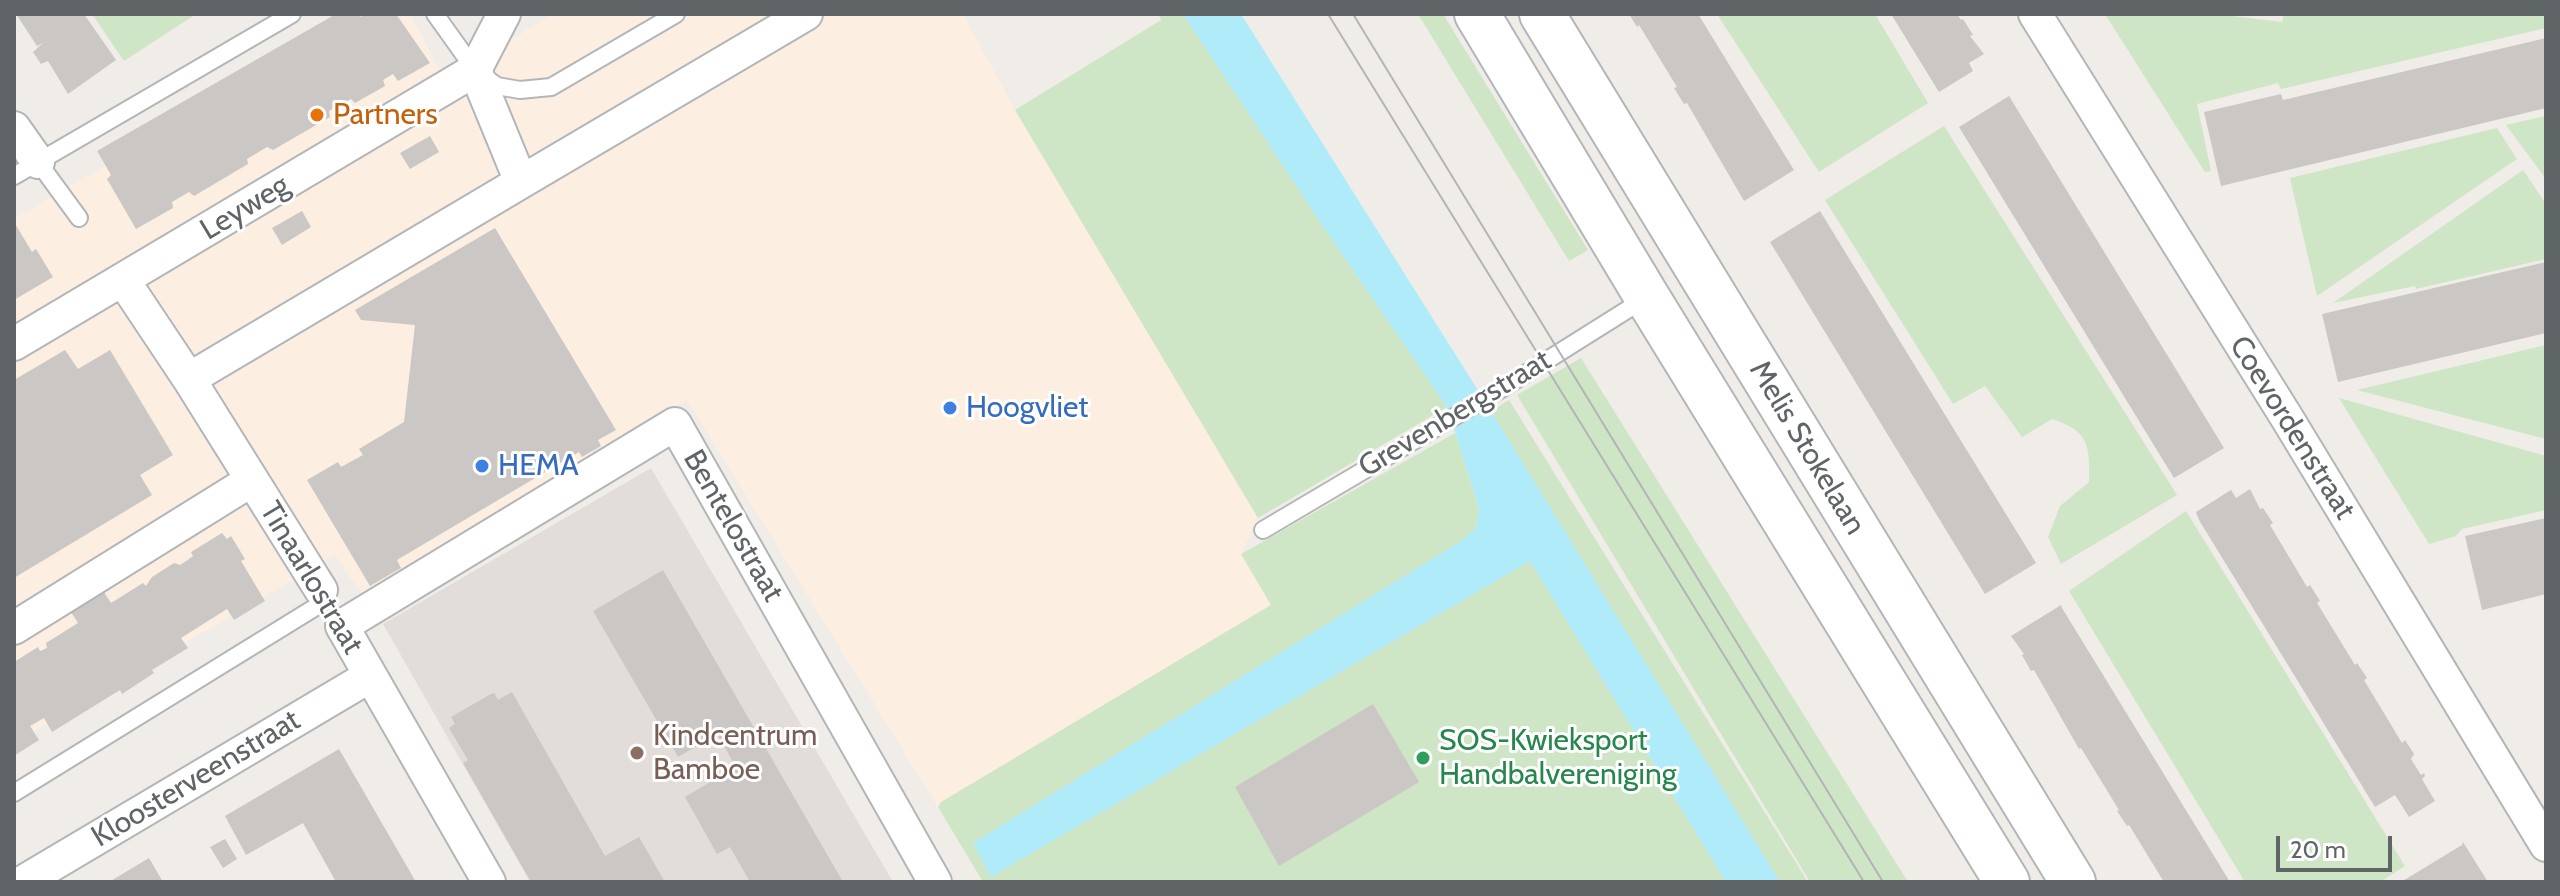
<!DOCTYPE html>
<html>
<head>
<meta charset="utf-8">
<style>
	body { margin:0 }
	#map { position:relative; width:2560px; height:896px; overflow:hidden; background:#f0ece8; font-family:Cabin,sans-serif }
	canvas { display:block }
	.frame { position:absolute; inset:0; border:16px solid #5f6466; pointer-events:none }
	.scale { position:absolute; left:2276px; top:836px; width:116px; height:36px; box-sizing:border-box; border:4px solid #5f6466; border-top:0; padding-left:10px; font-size:24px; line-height:28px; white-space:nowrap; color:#5f6466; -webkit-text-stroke:6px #fff; paint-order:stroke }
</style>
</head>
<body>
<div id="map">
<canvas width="2560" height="896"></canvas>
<div class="frame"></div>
<div class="scale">20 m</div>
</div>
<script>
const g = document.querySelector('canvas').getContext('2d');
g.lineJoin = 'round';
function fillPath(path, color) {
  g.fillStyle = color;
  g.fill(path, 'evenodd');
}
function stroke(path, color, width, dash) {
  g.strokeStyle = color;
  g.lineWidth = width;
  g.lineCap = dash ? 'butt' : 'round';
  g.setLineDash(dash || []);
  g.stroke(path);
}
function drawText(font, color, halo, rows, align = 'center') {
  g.font = font + ' Cabin,sans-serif';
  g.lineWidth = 6;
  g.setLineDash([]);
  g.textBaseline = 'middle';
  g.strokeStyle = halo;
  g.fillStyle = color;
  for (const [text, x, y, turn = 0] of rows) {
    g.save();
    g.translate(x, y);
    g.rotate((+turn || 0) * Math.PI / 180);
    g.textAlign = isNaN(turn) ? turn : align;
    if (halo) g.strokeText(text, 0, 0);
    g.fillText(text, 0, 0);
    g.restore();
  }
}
fillPath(new Path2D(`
	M366,14h44l35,66 108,-66h410l52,96 243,408 -17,36 30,51 -330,197 -3,5 -251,-407 -324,196 -28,-41 -321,188v-524z`), '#fcefe1');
fillPath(new Path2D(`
	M651,468l242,414h-363l-147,-258z`), '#e2ddd9');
fillPath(new Path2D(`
	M92,14h104l-72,47z
	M1159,14h24l139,211 125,182 -189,111 -243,-408 146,-90z
	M1418,14h25l145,236 -19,11z
	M1717,14h158l53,89 -109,69z
	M2105,14h110l67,8 2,-8h262v14l-265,61 -3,-6 -81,21 14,67 -6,1z
	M2546,116v63l-40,-54z
	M1944,126l233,369 -116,69 -13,-27 12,-31 29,-24c1,-37 0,-51 -37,-63l-30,18 -37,-51 -32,18 -128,-204z
	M2497,128l20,31 -200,137 -27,-118z
	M2523,170l23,34v55l-130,30 -1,-3 -82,17z
	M2546,345v94l-189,-49z
	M1581,358l327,524h-98l-293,-487z
	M2339,398l207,58v54l-84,19 -6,7 -27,8z
	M1509,400l299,482h-28l-289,-471z
	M1455,433l24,75 -3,20 -15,13 -488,302 18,34 539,-316 196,321h-743l-45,-75 3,-5 330,-197 -30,-51z
	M2186,511l219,355 -25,16h-135l-176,-291z`), '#cee5c6');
fillPath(new Path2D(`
	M1183,14h58l250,397 289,471h-54l-196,-321 -539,316 -18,-34 488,-302 15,-13 3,-20 -32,-101 -125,-182z`), '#afebf9');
fillPath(new Path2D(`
	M16,14h68l32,46 -48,34 -20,-33 -7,3 -8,-12 10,-9 -6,3z
	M336,14h23l2,3 5,-3h30l34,49 -32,18 -5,-7 -10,6 2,6 -30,17 -4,-4 -22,12 1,6 -57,33 -6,-3 -20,12 1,5 -54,32 -5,-4 -17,10 1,6 -37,21 -29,-50 4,-4 -14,-24z
	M1629,14h69l96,156 -50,31 -57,-98 -3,1 -10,-16 3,-1 -38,-62 -2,2z
	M1891,14h66l4,6 2,-1 10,16 -3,1 14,18 -15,9 4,8 -34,21z
	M2546,38v70l-325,78 -17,-74 77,-18 2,6z
	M2009,96l215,352 -50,30 -215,-351z
	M430,136l9,16 -29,17 -10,-16z
	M302,211l9,16 -29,18 -10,-17z
	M1820,211l216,352 -51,31 -215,-352z
	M14,222l18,30 4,-3 17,28 -39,23z
	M495,228l121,202 -18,10 3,6 -19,11 -3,-5 -182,108 4,8 -31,18 -63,-106 31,-18 3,5 22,-12 -4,-6 45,-27 11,-97 -54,-5 -6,-10z
	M2546,262v71l-208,49 -16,-68z
	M65,350l13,19 32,-19 63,105 -33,20 12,20 -138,83v-198z
	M2250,489l10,20 3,-1 10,15 -3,2 37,62 3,-2 10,16 -3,2 38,62 2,-2 10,15 -3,2 38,63 3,-3 9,14 -3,5 10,16 3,-2 1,3 -3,3 13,22 -26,16 -14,-22 -20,12 -176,-287 -3,-8 35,-22 5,8z
	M2546,518v76l-64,16 -17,-74z
	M222,533l5,6 4,-3 14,23 -4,2 24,40 -31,19 -7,-11 -46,29 7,10 -36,22 2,3 -32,21 -2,-4 -68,42 -8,-14 -14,8 9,14 -25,16v-94l24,-15 2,4 7,-3 -1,-5 32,-20 -14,-22 33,-20 14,22 32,-20 3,3 6,-9 22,-14 6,2 9,-6 4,-3 -2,-4z
	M663,570l180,312h-93l-20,-35 -13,7 -32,-57 51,-30 -19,-33 -39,23 -85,-146z
	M2061,605l1,3 168,274h-66l-35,-57 -2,1 -10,-15 2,-1 -38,-62 -2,1 -45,-79 -3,1 -9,-16 2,-1 -13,-18z
	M512,692l93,164 34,-19 26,45h-134l-68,-119 5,-3 -19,-32 6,-4 -4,-7 40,-23 3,-1 4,7z
	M1373,704l46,78 -140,84 -44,-79z
	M339,749l77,133h-80l-33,-59 -57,32 -21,-39z
	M225,839l12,20 -14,9 -13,-21z
	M2463,842l25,40h-87l61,-37z
	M149,858l14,24h-54z`), '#cbc7c4');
const lane = new Path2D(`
	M435,14l40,56 22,16 23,4 31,-3 125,-73
	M38,162l41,56
	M14,176l278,-162
	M1263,530l235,-139 148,-93
	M14,793l313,-193`);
const street = new Path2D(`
	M2035,14l252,404 259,427
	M475,70l46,112 285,-168
	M14,128l24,34
	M123,280l66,99 132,211
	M14,344l461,-274 29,-56
	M189,379l332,-197
	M14,628l238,-148
	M23,882l347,-206
	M489,882l-147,-256 333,-202 260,458`);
const secondary = new Path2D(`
	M1477,14l170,283 360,585
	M1542,14l531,868`);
stroke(lane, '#b2b6b8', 20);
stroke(street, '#b2b6b8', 36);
stroke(secondary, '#b2b6b9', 48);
stroke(lane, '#fff', 16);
stroke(street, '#fff', 32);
stroke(secondary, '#fff', 44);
stroke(new Path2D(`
	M1328,14l536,868
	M1353,14l530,868`), '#b3b4b4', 2);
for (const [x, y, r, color] of [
	[317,115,8,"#e8710a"],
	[950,408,8,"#3f7fe0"],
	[482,466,8,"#3f7fe0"],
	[637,753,8,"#8d6e63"],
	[1423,758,8,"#2e9e5b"]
]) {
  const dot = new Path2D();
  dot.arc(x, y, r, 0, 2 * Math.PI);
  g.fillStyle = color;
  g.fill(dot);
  stroke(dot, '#fff', 3);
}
drawText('30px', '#c56008', '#fff', [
	["Partners",333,115]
], 'left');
drawText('30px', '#5f6466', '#fff', [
	["Leyweg",245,208,-31],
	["Grevenbergstraat",1455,414,-31],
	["Coevordenstraat",2292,428,58],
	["Melis Stokelaan",1807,448,59],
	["Bentelostraat",733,526,60],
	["Tinaarlostraat",311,578,59],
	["Kloosterveenstraat",196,779,-31]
]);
drawText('30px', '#366cbe', '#fff', [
	["Hoogvliet",966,408],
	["HEMA",498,466]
], 'left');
drawText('30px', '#785e54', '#fff', [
	["Kindcentrum",653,736],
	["Bamboe",653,770]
], 'left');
drawText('30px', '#27864d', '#fff', [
	["SOS-Kwieksport",1439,741],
	["Handbalvereniging",1439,775]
], 'left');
</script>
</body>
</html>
